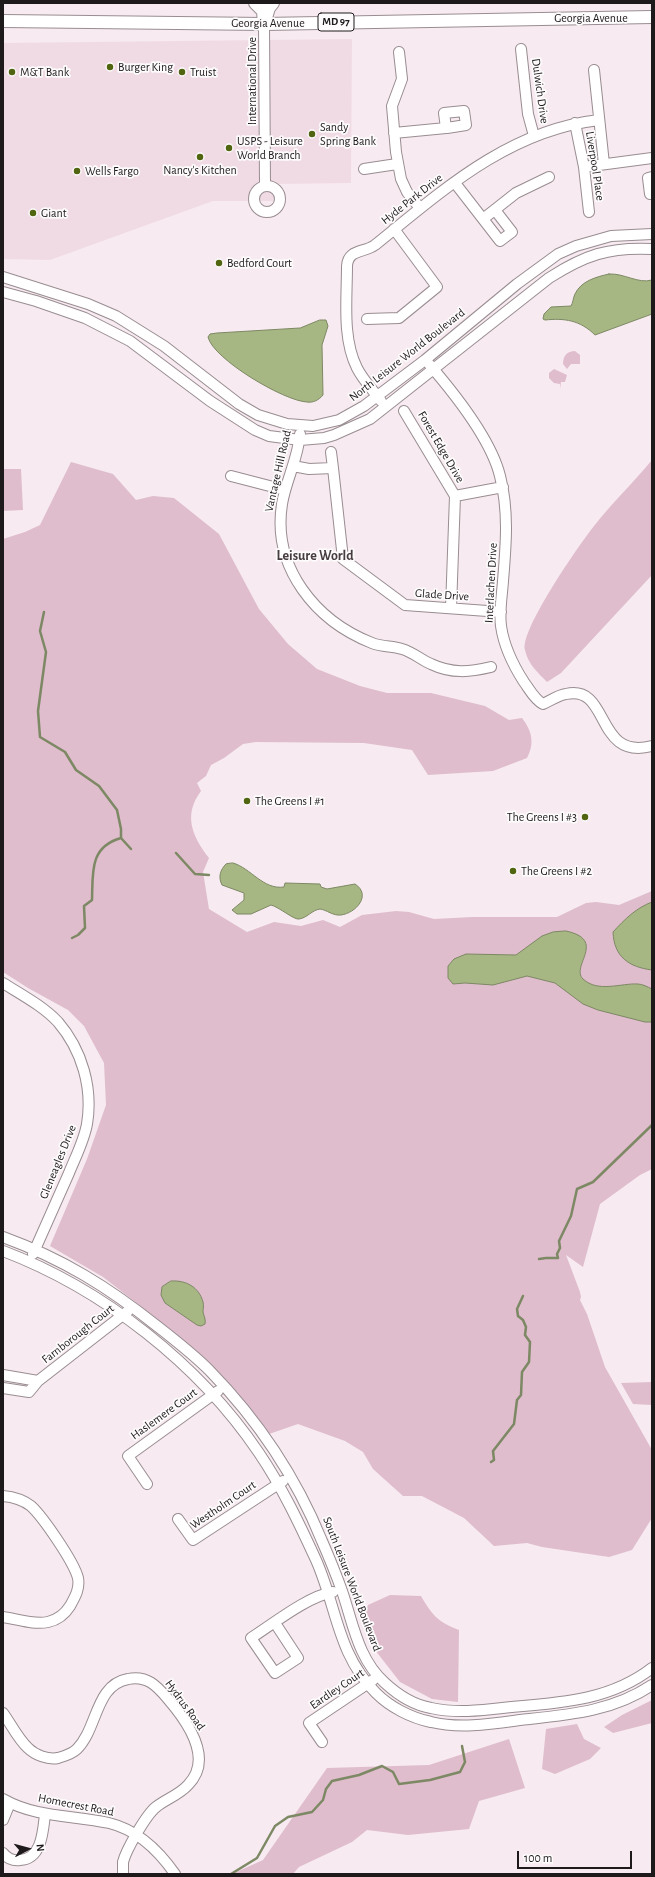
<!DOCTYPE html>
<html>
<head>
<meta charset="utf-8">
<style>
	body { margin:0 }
	#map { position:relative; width:655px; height:1877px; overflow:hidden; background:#f7eaf0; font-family:"Alegreya Sans",sans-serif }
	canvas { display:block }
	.frame { position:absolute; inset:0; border:4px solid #1e1a1c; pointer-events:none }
	.north { position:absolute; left:8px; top:1829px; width:40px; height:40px; -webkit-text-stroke:3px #fdfbfc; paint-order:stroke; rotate:84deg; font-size:11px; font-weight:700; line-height:16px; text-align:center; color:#1e1a1c }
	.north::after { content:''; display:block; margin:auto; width:14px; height:18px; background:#1e1a1c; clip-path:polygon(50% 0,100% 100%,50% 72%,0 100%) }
	.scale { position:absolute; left:517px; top:1851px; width:115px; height:18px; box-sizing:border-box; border:2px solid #1e1a1c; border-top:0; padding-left:5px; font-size:12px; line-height:14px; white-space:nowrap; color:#1e1a1c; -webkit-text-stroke:3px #fdfbfc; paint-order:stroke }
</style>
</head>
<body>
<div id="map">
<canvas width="655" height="1877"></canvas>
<div class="frame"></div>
<div class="north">N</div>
<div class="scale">100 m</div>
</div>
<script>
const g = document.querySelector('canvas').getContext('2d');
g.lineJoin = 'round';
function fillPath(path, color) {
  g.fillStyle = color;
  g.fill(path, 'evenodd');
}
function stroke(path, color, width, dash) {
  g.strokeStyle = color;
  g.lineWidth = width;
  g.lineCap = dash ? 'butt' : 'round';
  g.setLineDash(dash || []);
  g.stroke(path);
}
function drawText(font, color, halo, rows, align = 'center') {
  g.font = font + ' "Alegreya Sans",sans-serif';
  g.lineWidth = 3.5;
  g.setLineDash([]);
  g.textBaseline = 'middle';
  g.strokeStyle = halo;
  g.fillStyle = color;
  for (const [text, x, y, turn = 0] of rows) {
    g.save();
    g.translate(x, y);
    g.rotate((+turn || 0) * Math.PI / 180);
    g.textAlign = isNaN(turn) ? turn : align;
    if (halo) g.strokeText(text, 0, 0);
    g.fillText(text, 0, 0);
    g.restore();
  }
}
fillPath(new Path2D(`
	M352,39l-1,144 -74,1 1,17h-65l-163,59 -47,-1v-216z`), '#f0dbe4');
fillPath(new Path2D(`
	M575,351l5,4v9h-9l-4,5 -4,-5c0,-8 4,-13 12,-13z
	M554,369l13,6 -2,7h-4l-1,7v-5l-6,-1 -5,-5v-5z
	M652,460v115l-91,98 -14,9c-9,-9 -19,-18 -22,-32 -5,-20 54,-105 69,-124 18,-23 39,-43 58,-66z
	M71,462l42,12 23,26 17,-4 21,2 45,36 40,75 29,35 29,25 43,17 27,7h44l54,13 24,14 13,-2c10,13 13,25 5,40l-34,13 -65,4 -16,-25 -48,-7 -108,-1 -13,2 -19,14 -13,7 -5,11 -9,7 4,8c-18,24 -9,45 8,67l-6,14 6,37 38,23 27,-10 27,4 22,-6 17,7 22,-12 34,-4 13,1 25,7 38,-2h85l29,-14 10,-1 23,3 33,-14v278l-12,6 -40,29 -17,63 -17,-12 14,37 1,5 -1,3 7,14 18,53 47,83v68l-20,32 -23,7 -67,-10 -15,-4 -33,3 -30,-28 -42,-22h-19l-30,-27 -10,-17 -18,-11 -47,-17 -29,10 -50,-60 -67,-59 -49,-38 -53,-31 37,-87 19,-54 -2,-42 -20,-37 -16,-16 -40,-22 -25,-16v-433l22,-7 15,-7z
	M3,469h18l2,41 -20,1z
	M652,1382v23l-19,-1 -12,-21z
	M390,1595l31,1c11,19 17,26 38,34l-1,72 -26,-3 -32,-17 -25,-32 -11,-33 4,-12z
	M652,1700v23l-39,10 -9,-6 18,-12z
	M577,1724l7,15 17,9 -11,11 -35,15 -13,-5 4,-40z
	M509,1739l16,49 -46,13 -10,28 -61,6 -41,-5 -15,12 -53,25 -6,7h-61l31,-14 64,-92 102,-3z`), '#dfbdcc');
const water = new Path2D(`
	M609,274c15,-1 29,10 43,6v34l-57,21c-15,-15 -31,-17 -50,-15l-2,-1 1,-5 7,-7 20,-1c2,-3 2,-8 4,-12 6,-13 21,-17 34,-20z
	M320,320h6l2,6 -6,19 1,50c-4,5 -10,8 -16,7 -23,-1 -94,-43 -99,-65l2,-3 7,-1 83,-5z
	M233,863c18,5 30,27 51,24l1,-4 35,1 1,3 6,2 28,-5c17,11 1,29 -14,31 -8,1 -14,-5 -21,-6 -8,1 -13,9 -21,10 -5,1 -20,-12 -28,-14l-20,9h-14l-5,-4 12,-10v-7l-22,-8c-4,-8 -2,-15 4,-21z
	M652,902v68c-23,-3 -38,-13 -39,-38 12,-13 23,-24 39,-30z
	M566,931c42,9 4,35 17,48 15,14 38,4 55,5 4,0 10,3 14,5v33h-7l-47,-12 -15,-6 -28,-21 -28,-7 -34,9 -28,-2 -12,1 -5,-6v-12l6,-7 12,-5 50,1 26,-19 11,-4z
	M171,1281c15,-1 28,6 32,21 1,3 0,7 0,10 1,5 3,7 2,12l-4,2 -4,-1 -32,-22 -4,-8 1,-8z`);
fillPath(water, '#a6b783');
stroke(water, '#7d8864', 1);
stroke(new Path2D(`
	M44,612l-4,19 6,21 -8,59 2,26 25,15 11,18 23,16 18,24 4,19v9c-32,9 -28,35 -29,62l-8,6 1,22 -7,7 -6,3
	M121,838l10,11
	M176,853l19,21 14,1
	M539,1259l7,-1h12l-1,-4 3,-6 -1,-7 12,-25 6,-27 16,-7 59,-57
	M491,1462l3,-2 -1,-9 21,-27 3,-24 4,-5 1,-23 7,-10 1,-20 -5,-7 1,-8 -3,-7 -5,-4 -1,-7 6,-13
	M231,1874l26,-16 18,-32 13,-9 24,-5 11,-12 3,-11 6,-8 27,-6 23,-9 11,6 6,12 31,-4 30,-8 5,-10 -3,-16`), '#7d8864', 2.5);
const minor = new Path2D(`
	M264,24l1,162
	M521,49l7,65 6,22
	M399,52l3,27 -10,27 4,46 5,27 6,13 13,16
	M594,70l10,94
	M575,123l9,44 5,45
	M394,133l52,-5h1l19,-3 -2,-14 -20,2 2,15
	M584,167l68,-9
	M364,169l33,-5
	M652,177l-4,1 2,16 2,-1
	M455,183l45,58 12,-9 -17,-22
	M254 199a13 13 0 1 1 26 0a13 13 0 1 1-26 0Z
	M483,219l33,-26 33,-16
	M3,277l85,27 28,12 48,30 75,58 19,11 29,9 26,2 26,-6 25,-14 61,-46 92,-76 41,-30 18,-8 35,-10 41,-2
	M3,292l33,9 49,17 45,23 80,60 45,29 14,6 31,4 24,-2 10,-3 36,-16 179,-141c36,-23 59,-31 103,-29
	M367,319l32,-1 38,-31 -43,-58
	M429,364c25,29 62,75 71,112 9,35 6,69 3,105 -1,15 -4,31 -2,45 3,21 12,39 23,56 6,8 10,17 19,22 7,-3 15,-9 23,-10 45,-10 28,67 86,52
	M381,401c-8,-11 -18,-21 -24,-33 -15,-30 -10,-69 -10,-102 1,-17 17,-13 28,-21 68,-55 134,-115 224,-125
	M404,411l51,85 -4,112
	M300,434c-2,25 -14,46 -18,70 -10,64 34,117 90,139 10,4 20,3 30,6 11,3 19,11 29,15 21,10 39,8 60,3
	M331,452l2,16
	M293,466l16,3 24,-1 10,91 62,46 96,7
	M231,476l54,14
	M455,496l48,-9
	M3,983c19,12 40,23 55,39 24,28 35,66 29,102 -3,17 -12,34 -18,49 -12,27 -24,54 -36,81
	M3,1237c60,22 105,50 154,89 18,14 36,28 52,44 48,49 87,107 113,171 7,16 14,33 20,50 11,32 16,68 43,92 13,12 29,22 46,25 27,6 54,2 81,-1 49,-4 99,-7 140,-39
	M3,1251c100,38 196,113 256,202 23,34 40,70 57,107 21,47 21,94 60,133 14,14 35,25 55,29 29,7 60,2 89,-2 47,-5 92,-8 132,-35
	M3,1375l35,6
	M3,1388l26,4 9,-11 90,-70
	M147,1484l-19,-28 90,-65
	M3,1496c11,1 19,3 28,10 12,11 43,56 47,72 2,11 -3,19 -8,28 -5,8 -13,14 -22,16 -15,3 -30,-3 -45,-5
	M178,1519l15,21 90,-59
	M275,1623l23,35 -23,15 -24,-35c22,-14 57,-42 82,-46
	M3,1713c8,11 15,26 25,35 7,7 20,12 30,10 7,-2 14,-4 19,-9 21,-21 18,-64 51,-70 19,-4 29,7 40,20 19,22 46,60 20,86 -9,10 -22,14 -32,22 -10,8 -30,43 -33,55 0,4 0,8 0,12
	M322,1742l-13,-19 64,-43
	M3,1799c33,19 71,16 106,24 29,7 50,28 66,51
	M3,1820l7,-17
	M3,1853c4,5 10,8 17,7 22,-1 23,-29 25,-46`);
const major = new Path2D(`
	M255,3l8,8 1,13
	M3,21l261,3 388,-7
	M265,21l4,-13 4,-5`);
stroke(minor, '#998d92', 12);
stroke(major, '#998d92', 14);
stroke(minor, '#fff', 10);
stroke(major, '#fff', 12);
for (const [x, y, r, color] of [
	[110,67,4,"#516511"],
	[12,72,4,"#516511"],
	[182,72,4,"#516511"],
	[312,134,4,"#516511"],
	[229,148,4,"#516511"],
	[200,157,4,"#516511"],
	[77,171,4,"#516511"],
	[33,213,4,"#516511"],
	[219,263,4,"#516511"],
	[247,801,4,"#516511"],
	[585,817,4,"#516511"],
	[513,871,4,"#516511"]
]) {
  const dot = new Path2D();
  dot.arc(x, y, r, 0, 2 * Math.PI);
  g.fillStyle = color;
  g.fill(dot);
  stroke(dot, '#fdfbfc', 1.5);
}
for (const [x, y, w] of [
	[336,22,36]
]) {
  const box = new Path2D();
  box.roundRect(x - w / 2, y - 9, w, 18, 3);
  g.fillStyle = '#fdfbfc';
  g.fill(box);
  stroke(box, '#1e1a1c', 1);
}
drawText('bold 11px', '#1e1a1c', null, [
	["MD 97",336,22]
]);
drawText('12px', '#1e1a1c', '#fdfbfc', [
	["Georgia Avenue",591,18],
	["Georgia Avenue",268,23],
	["International Drive",252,81,-90],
	["Dulwich Drive",540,91,82],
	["Liverpool Place",595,166,81],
	["Hyde Park Drive",412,199,-38],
	["North Leisure World Boulevard",407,355,-38],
	["Forest Edge Drive",441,447,60],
	["Vantage Hill Road",278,471,-77],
	["Interlachen Drive",491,583,-87],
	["Glade Drive",442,595,4],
	["Gleneagles Drive",58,1162,-68],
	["Farnborough Court",78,1334,-38],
	["Haslemere Court",164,1414,-36],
	["Westholm Court",223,1505,-34],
	["South Leisure World Boulevard",352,1584,69],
	["Eardley Court",337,1689,-34],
	["Hydrus Road",185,1705,54],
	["Homecrest Road",76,1805,11]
]);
drawText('12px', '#1e1a1c', '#fdfbfc', [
	["Burger King",118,67],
	["M&T Bank",20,72],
	["Truist",190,72],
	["Sandy",320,127],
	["Spring Bank",320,141],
	["USPS - Leisure",237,141],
	["World Branch",237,155],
	["Nancy's Kitchen",200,170,"center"],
	["Wells Fargo",85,171],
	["Giant",41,213],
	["Bedford Court",227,263],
	["The Greens I #1",255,801],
	["The Greens I #3",577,817,"right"],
	["The Greens I #2",521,871]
], 'left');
drawText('bold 14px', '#473d41', '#fdfbfc', [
	["Leisure World",315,556]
]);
</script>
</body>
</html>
